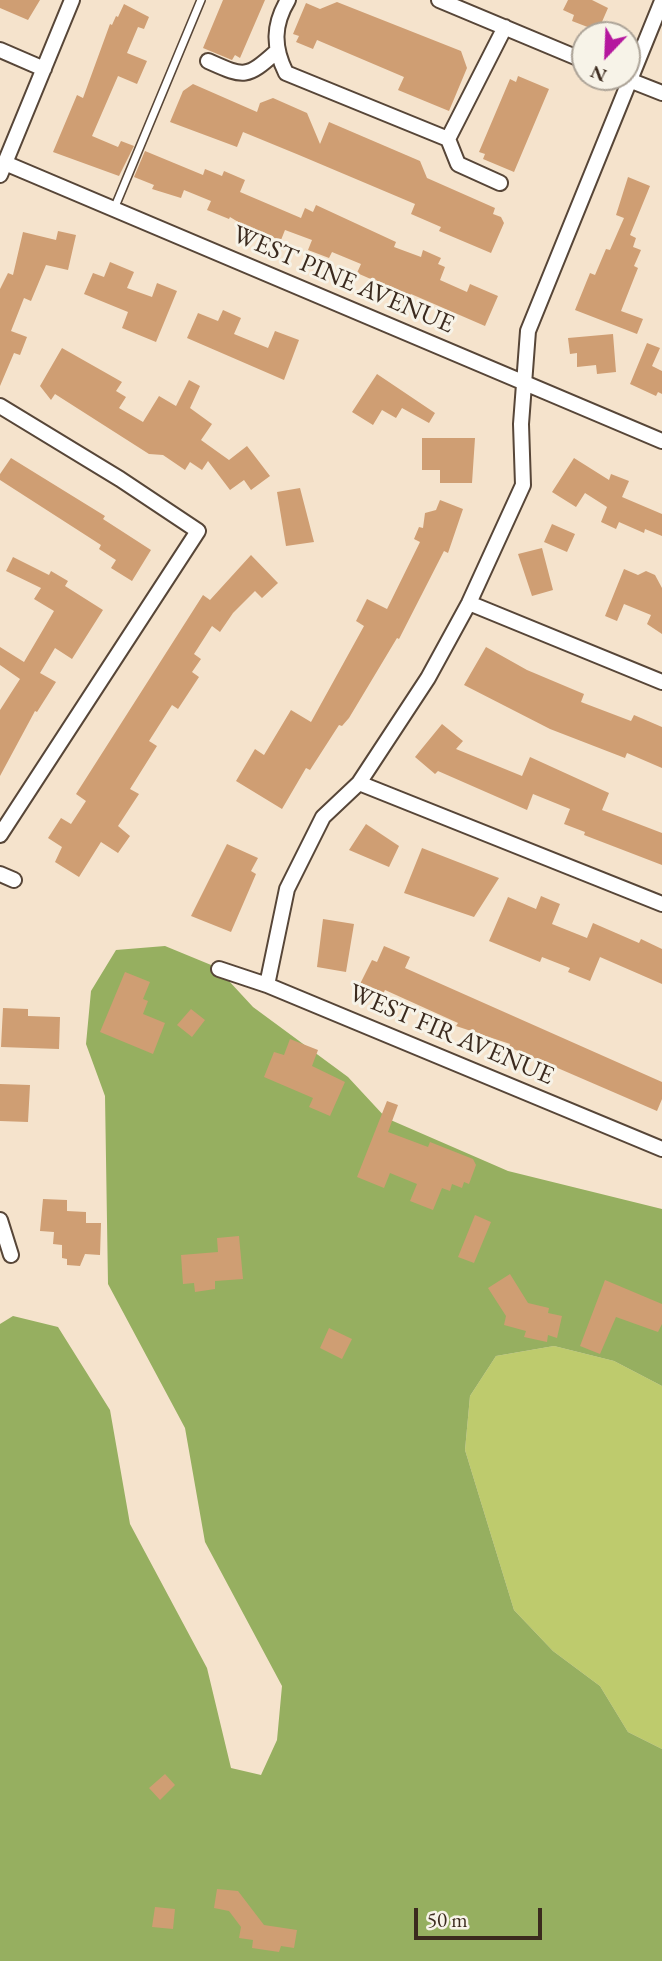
<!DOCTYPE html>
<html>
<head>
<meta charset="utf-8">
<style>
	body { margin:0 }
	#map { position:relative; width:662px; height:1961px; overflow:hidden; background:#f5e3cc; font-family:"EB Garamond",serif }
	canvas { display:block }
	.north { position:absolute; left:571px; top:21px; width:70px; height:70px; box-sizing:border-box; background:#f7f3e8; border:2px solid #aca397; border-radius:50%; rotate:203deg; font-size:19px; font-weight:700; line-height:28px; text-align:center; color:#3b2a1e }
	.north::after { content:''; display:block; margin:auto; width:24px; height:32px; background:#b5179e; clip-path:polygon(50% 0,100% 100%,50% 72%,0 100%) }
	.scale { position:absolute; left:414px; top:1908px; width:128px; height:32px; box-sizing:border-box; border:4px solid #3b2a1e; border-top:0; padding-left:9px; font-size:21px; line-height:24px; white-space:nowrap; color:#3b2a1e; -webkit-text-stroke:5px #f7f3e8; paint-order:stroke }
</style>
</head>
<body>
<div id="map">
<canvas width="662" height="1961"></canvas>
<div class="north">N</div>
<div class="scale">50 m</div>
</div>
<script>
const g = document.querySelector('canvas').getContext('2d');
g.lineJoin = 'round';
function fillPath(path, color) {
  g.fillStyle = color;
  g.fill(path, 'evenodd');
}
function stroke(path, color, width, dash) {
  g.strokeStyle = color;
  g.lineWidth = width;
  g.lineCap = dash ? 'butt' : 'round';
  g.setLineDash(dash || []);
  g.stroke(path);
}
function drawText(font, color, halo, rows, align = 'center') {
  g.font = font + ' "EB Garamond",serif';
  g.lineWidth = 6;
  g.setLineDash([]);
  g.textBaseline = 'middle';
  g.strokeStyle = halo;
  g.fillStyle = color;
  for (const [text, x, y, turn = 0] of rows) {
    g.save();
    g.translate(x, y);
    g.rotate((+turn || 0) * Math.PI / 180);
    g.textAlign = isNaN(turn) ? turn : align;
    if (halo) g.strokeText(text, 0, 0);
    g.fillText(text, 0, 0);
    g.restore();
  }
}
fillPath(new Path2D(`
	M554,1346l60,15 48,25v363l-34,-17 -28,-46 -47,-35 -39,-41 -49,-160 5,-54 26,-40z`), '#becb6d');
fillPath(new Path2D(`
	M165,946l51,21 37,40 95,70 38,41 122,53 154,38v177l-48,-25 -60,-15 -58,10 -26,40 -5,54 49,160 39,41 47,35 28,46 34,17v212h-662v-637l13,-8 45,11 52,83 20,114 77,144 24,100 30,7 16,-35 5,-54 -77,-144 -20,-114 -77,-144 -3,-188 -19,-52 5,-53 25,-41z`), '#96af60');
fillPath(new Path2D(`
	M0,0h40l-12,20 -28,-12z
	M223,0h42l-25,58 -5,-3 -3,5 -29,-12z
	M568,0h24l16,8 -10,23 -26,-10 2,-6 -11,-5z
	M337,2l124,49 6,17 -18,43 -51,-21 6,-13 -87,-37 -4,9 -17,-7 3,-6 -6,-2 13,-31 14,6z
	M124,4l25,13 -5,12 -6,-2 -11,26 20,8 -10,23 -19,-8 -26,60 26,11 3,-6 13,5 -15,30 -66,-24 24,-57 6,3 27,-74 2,1 4,-9 2,1z
	M518,76l31,13 -35,83 -31,-13 2,-5 -6,-2 31,-73 6,3z
	M193,84l64,28 3,-9 13,-5 34,15 13,31 9,-22 91,39 7,17 68,30 -2,6 8,3 3,6 -13,30 -52,-22 2,-4 -30,-13 4,-10 -116,-49 -56,-23 -6,15 -67,-25 13,-31z
	M145,151l58,24 2,-6 17,7 2,-5 21,9 -5,12 61,26 4,-10 8,4 3,-7 80,37 -2,5 27,10 2,-7 18,8 -3,6 7,3 -5,13 27,12 3,-8 28,12 -13,30 -74,-32 -2,4 -21,-8 1,-3 -32,-14 4,-9 -29,-12 -3,6 -21,-8 4,-10 -27,-10 -4,10 -28,-9 -23,-14 -1,2 -22,-9 4,-9 -27,-11 -3,8 -29,-9 2,-4 -20,-8z
	M628,177l22,9 -20,49 6,3 -3,9 8,3 -7,16 4,2 -17,43 22,8 -6,15 -62,-24 15,-37 5,2 11,-26 4,1 14,-32 -8,-3z
	M58,231l18,4 -8,35 -22,-5 -15,36 -7,-3 -13,33 16,6 -7,18 -6,-2 -14,33v-97l8,-16 5,2 10,-43 33,8z
	M110,262l24,10 -7,16 25,9 5,-14 20,8 -21,51 -34,-14 6,-16 -44,-18 9,-21 11,4z
	M223,310l18,8 -7,16 34,14 7,-17 24,9 -15,40 -97,-42 11,-25 20,8z
	M613,334l3,38 -19,2 -1,-9 -19,2v-14l-7,1 -2,-16z
	M647,343l13,5 -8,18 10,5v23l-4,-2 -2,4 -26,-12z
	M62,348l60,34 -6,9 10,6 -7,11 24,14 16,-26 17,10 13,-26 11,6 -10,22 22,16 -11,16 28,20 18,-14 23,30 -19,14 -7,-10 -14,10 -22,-29 -6,9 -12,-8 -5,8 -22,-15 -14,-1 -94,-60 -4,6 -11,-14z
	M377,374l58,39 -6,10 -27,-15 -6,10 -14,-8 -9,15 -21,-13z
	M422,438h53l-3,45h-32v-13h-18z
	M11,458l94,58 -2,3 48,31 -19,31 -21,-13 5,-8 -17,-11 2,-4 -101,-65v-6z
	M574,458l35,22 2,-6 18,7 -7,16 40,17v22l-17,-7 -1,4 -25,-11 -3,7 -15,-7 6,-15 -22,-14 -9,14 -24,-15z
	M300,488l14,54 -28,4 -9,-54z
	M440,500l23,9 -15,44 -4,-2 -45,88 -2,-1 -48,80 -7,8 -3,-1 -29,45 -4,-2 -24,41 -46,-28 19,-32 9,6 27,-45 20,12 53,-96 -8,-5 11,-22 20,10 33,-67 -6,-3 5,-12 4,1 2,-15 11,-3z
	M552,524l23,10 -8,18 -23,-10z
	M542,548l11,42 -21,6 -14,-42z
	M251,555l27,28 -16,15 -7,-7 -22,22 -13,19 -8,-6 -18,28 7,5 -9,13 7,5 -21,32 -6,-4 -23,36 8,5 -27,43 9,5 -21,32 12,10 -12,17 -17,-11 -22,35 -24,-15 7,-15 -14,-9 13,-20 10,6 15,-23 -10,-7 127,-199 7,5z
	M13,557l36,18 2,-4 17,10 -3,5 38,24 -31,49 -17,-11 -15,25 16,9 -19,30 -2,-1 -35,65v-66l20,-31 -20,-14v-18l24,15 30,-51 -20,-12 7,-11 -35,-17z
	M624,569l14,6 8,-4 9,4 7,13v46l-15,-10 4,-9 -27,-11 -7,17 -12,-5z
	M486,647l41,23 57,24 -3,8 50,19 3,-6 28,12v41l-35,-15 -2,5 -75,-29 -86,-44z
	M442,724l21,17 -7,8 66,27 8,-19 79,36 -7,17 60,23v32l-78,-30 1,-3 -21,-8 6,-15 -37,-15 -6,16 -89,-39 -3,3 -20,-17z
	M366,824l33,22 -10,21 -40,-17z
	M227,844l31,14 -7,13 5,3 -25,58 -40,-16z
	M422,848l77,30 -25,39 -70,-24z
	M541,896l19,8 -8,20 35,14 6,-15 46,20 2,-4 21,10v35l-62,-27 -10,24 -22,-9 2,-4 -28,-11 -2,5 -51,-21 19,-44 28,12z
	M323,919l31,5 -8,48 -29,-5z
	M384,946l26,11 -5,11 257,114v17l-5,12 -148,-64 1,-3 -54,-18 2,-3 -73,-33 -2,4 -23,-10 12,-24 5,2z
	M125,972l25,10 -7,17 5,2 -5,13 22,9 -12,31 -53,-22z
	M3,1008l25,1v7l32,1 -1,32 -58,-2z
	M191,1009l14,11 -13,17 -15,-12z
	M290,1039l28,11 -6,16 33,16 -15,34 -21,-9 4,-9 -49,-21 10,-25 10,3z
	M0,1084l30,1 -2,37 -28,-1z
	M387,1101l11,4 -10,27 40,15 2,-5 43,17 3,6 -7,19 -5,-2 -2,6 -10,-4 -2,7 -8,-3 -9,22 -23,-9 7,-17 -27,-11 -6,15 -27,-11z
	M43,1199l24,1v11l19,1v11h15l-1,32 -15,-1 -5,12 -13,-1v-6l-5,-1v-13l-9,-1 1,-12 -14,-1z
	M475,1215l16,7 -17,41 -16,-6z
	M239,1236l4,43 -28,2v8l-20,3 -1,-9 -11,1 -2,-29 37,-3 -1,-14z
	M510,1274l18,29 21,5 -1,5 14,3 -5,22 -9,-3 -1,7 -23,-5 2,-6 -22,-6 2,-9 -18,-28z
	M605,1280l57,24v20l-4,8 -42,-15 -16,37 -20,-8z
	M329,1328l23,11 -10,20 -22,-11z
	M165,1774l10,11 -15,15 -11,-12z
	M217,1889l21,2 26,34 33,5 -3,18 -13,-2 -2,6 -27,-4 1,-8 -14,-2 2,-11 -12,-16 -15,-3z
	M155,1907l20,2 -2,20 -21,-2z`), '#cf9e73');
const service = new Path2D(`
	M114,209l87,-209`);
const minor = new Path2D(`
	M288,0c-15,25 -15,47 -2,73l162,66 57,-112
	M439,0l146,61
	M0,50l44,19
	M208,61c36,16 38,18 68,-9
	M624,78l38,15
	M448,139l10,25 42,19
	M5,163l657,278
	M0,175l72,-175
	M0,406l120,73 78,52 -198,304
	M469,603l193,79
	M359,783l303,121
	M0,874l14,6
	M219,969l48,16 395,164
	M267,985l20,-96 36,-72 36,-34 69,-105 41,-75 54,-118 -2,-61 7,-93 134,-330
	M0,1220l11,35`);
stroke(service, '#574638', 10);
stroke(minor, '#574638', 18);
stroke(service, '#fff', 7);
stroke(minor, '#fff', 14);
drawText('26px', '#3b2a1e', '#f7f3e8', [
	["WEST PINE AVENUE",343,280,23],
	["WEST FIR AVENUE",451,1035,23]
]);
</script>
</body>
</html>
